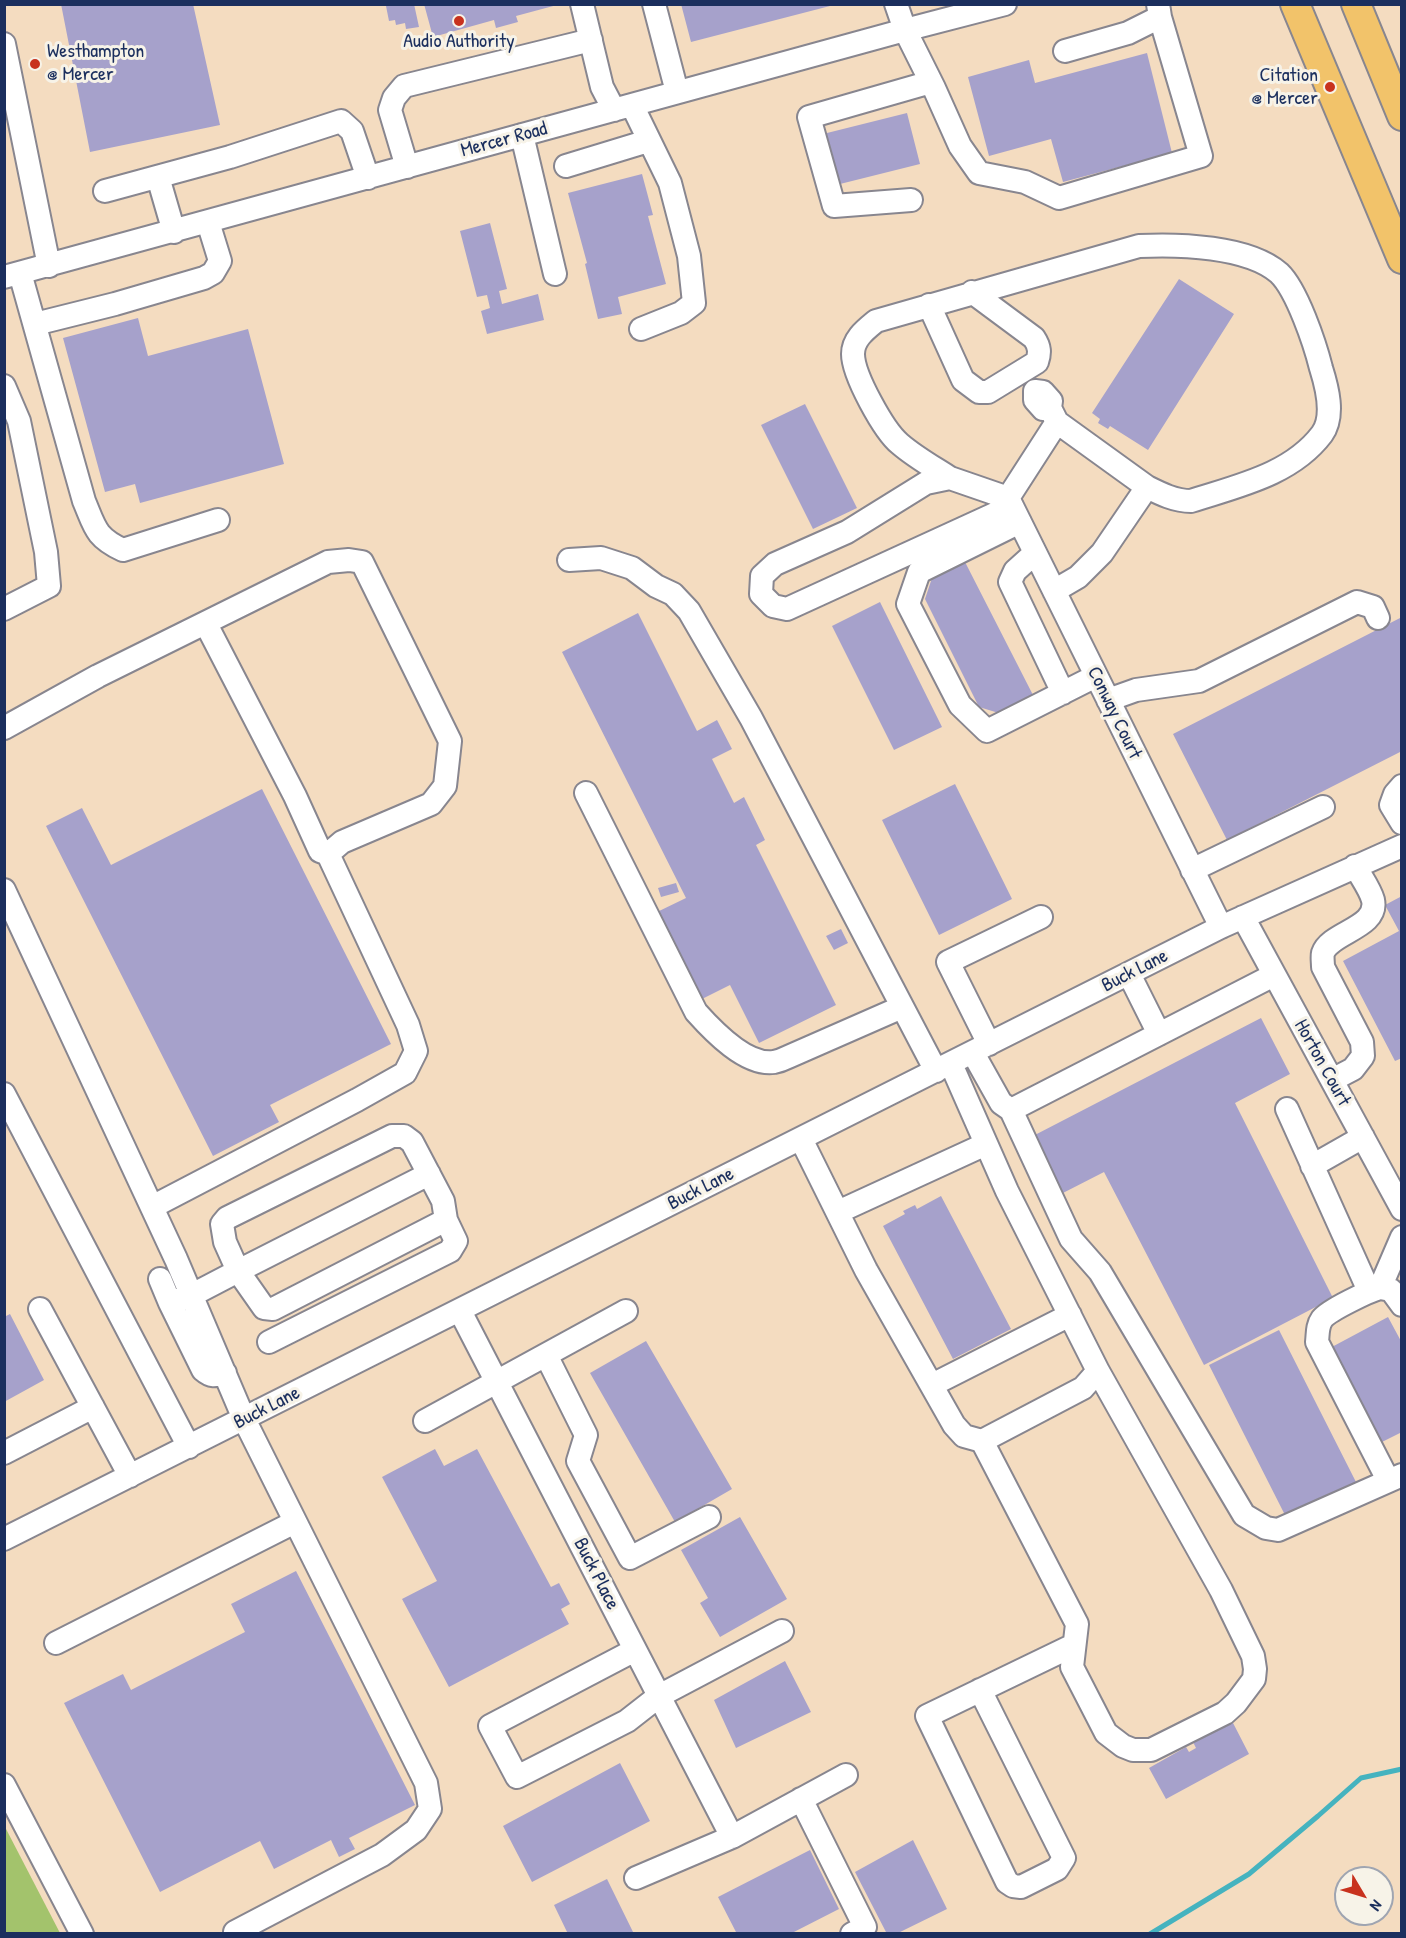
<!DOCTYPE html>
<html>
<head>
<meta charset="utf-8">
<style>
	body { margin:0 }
	#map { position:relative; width:1406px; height:1938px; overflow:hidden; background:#f4dcc0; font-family:"Patrick Hand",sans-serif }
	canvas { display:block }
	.frame { position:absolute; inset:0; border:6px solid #1b2f5e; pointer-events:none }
	.north { position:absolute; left:1334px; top:1866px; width:60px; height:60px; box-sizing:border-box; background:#f7f3e8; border:2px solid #9fa5b1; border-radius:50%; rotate:128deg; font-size:16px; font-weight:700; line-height:24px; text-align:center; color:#1b2f5e }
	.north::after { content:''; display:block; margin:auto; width:21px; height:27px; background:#c8321e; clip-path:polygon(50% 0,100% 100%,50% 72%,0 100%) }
</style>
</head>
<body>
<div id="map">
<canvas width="1406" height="1938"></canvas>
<div class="frame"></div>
<div class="north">N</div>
</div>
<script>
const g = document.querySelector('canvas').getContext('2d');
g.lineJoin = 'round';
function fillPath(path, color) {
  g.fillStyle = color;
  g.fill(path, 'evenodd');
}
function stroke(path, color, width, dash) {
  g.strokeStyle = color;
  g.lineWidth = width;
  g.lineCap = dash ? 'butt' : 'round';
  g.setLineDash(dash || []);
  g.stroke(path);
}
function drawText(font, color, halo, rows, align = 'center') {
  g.font = font + ' "Patrick Hand",sans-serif';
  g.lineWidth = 6;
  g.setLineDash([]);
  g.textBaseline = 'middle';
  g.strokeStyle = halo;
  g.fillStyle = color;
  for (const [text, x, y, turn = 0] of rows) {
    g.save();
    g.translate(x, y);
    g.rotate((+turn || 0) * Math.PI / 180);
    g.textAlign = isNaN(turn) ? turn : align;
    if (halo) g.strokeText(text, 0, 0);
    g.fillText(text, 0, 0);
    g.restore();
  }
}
fillPath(new Path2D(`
	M4,1827h1l55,106h-55z`), '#a3c36c');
stroke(new Path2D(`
	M1150,1934l99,-60 69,-58 43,-38 41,-9`), '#45b3bf', 5);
fillPath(new Path2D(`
	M61,4h132l27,121 -130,27z
	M390,4h24l5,23 -13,2 -1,-6 -9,2 -1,-5 -6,1 -3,-15z
	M424,4h133v1l-41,11 2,6 -22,6 -2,-8 -61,17z
	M681,4h148l1,2 -139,36z
	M1147,53l25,100 -109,29 -12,-43 -62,17 -21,-79 61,-17 6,23z
	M907,113l13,51 -88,22 -13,-51z
	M642,174l11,41 -5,1 18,68 -48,13 4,17 -24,5 -13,-55 2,-1 -19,-70z
	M490,223l17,66 -8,2 3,13 36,-10 6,26 -57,14 -6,-23 9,-3 -3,-13 -10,2 -17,-66z
	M1179,279l55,35 -86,136 -38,-24 -2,3 -10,-6 2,-4 -8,-6z
	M138,318l10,38 100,-27 36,135 -144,39 -5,-19 -30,8 -42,-154z
	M805,404l52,104 -44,21 -52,-104z
	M965,562l69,135 -32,17 -23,-7 -54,-108 7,-21z
	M880,602l62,125 -48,23 -62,-124z
	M638,613l59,118 20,-11 15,29 -20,10 22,44 10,-6 21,43 -9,5 80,160 -77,38 -29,-58 -30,15 -45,-87 31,-15 -124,-246z
	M1402,617v134l-175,89 -54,-106z
	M955,784l57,115 -73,36 -57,-115z
	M262,789l129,255 -121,61 9,17 -66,34 -167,-330 36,-18 29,57z
	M676,883l3,9 -18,5 -3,-9z
	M1402,896v162l-7,3 -52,-100 56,-30 -14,-26z
	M841,929l7,14 -14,7 -8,-14z
	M1261,1018l29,56 -55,29 98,195 -129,67 -100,-193 -43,22 -30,-57z
	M941,1196l70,133 -58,30 -70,-133 22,-12 -2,-3 12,-6 2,4z
	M10,1314l34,66 -40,22v-85z
	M1388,1317l14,26v89l-22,11 -50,-95z
	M1279,1330l77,152 -70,35 -77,-152z
	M646,1341l86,148 -57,33 -85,-149z
	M435,1449l9,17 33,-17 74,138 8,-4 11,21 -9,5 8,15 -120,63 -47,-88 35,-18 -55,-104z
	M740,1517l47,82 -67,38 -20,-34 8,-5 -27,-48z
	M296,1571l119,234 -66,33 6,11 -16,8 -8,-17 -57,29 -14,-28 -100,51 -96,-189 59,-29 8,16 114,-58 -14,-28z
	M785,1661l26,51 -75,36 -22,-48z
	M1232,1721l17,33 -83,45 -17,-31 37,-21 3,5 7,-4 -3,-6z
	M620,1763l30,58 -118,61 -29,-56z
	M913,1840l34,69 -51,25h-9l-32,-62z
	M810,1850l29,59 -49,25h-53l-19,-37z
	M607,1879l27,55h-66l-14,-29z`), '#a6a1cb');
const minor = new Path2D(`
	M582,4l20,83 12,23
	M654,4l23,88
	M896,4l9,26 29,58 26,58 19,27 46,9 34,16 142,-42 -41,-139
	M4,44l45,222
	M1065,51l63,-18 32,-16 -2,-13
	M632,105l38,78 19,73 5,47 -13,10 -40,16
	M522,135l33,139
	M566,166l82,-25
	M407,167l-17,-57 4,-12 10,-12 187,-46
	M158,177l16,55
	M105,191l125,-34 111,-36 11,10 16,47
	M911,200l-77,6 -25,-89 122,-35
	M20,273l64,228c11,26 11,36 39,49l95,-30
	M4,277l901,-247 100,-26
	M929,305l34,75 16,12h9l49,-30c3,-9 3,-15 -3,-24l-62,-46
	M35,324l80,-20 89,-26 9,-5 7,-12 -12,-39
	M4,386l15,35 27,131 3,34 -45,23
	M1050,408l-7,1 -8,-9v-9l8,1 8,9 -1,7 7,14
	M950,478c-17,-11 -35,-21 -50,-34 -16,-13 -47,-69 -47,-90 0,-15 12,-24 23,-33l263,-75c39,-2 109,0 140,27 18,17 36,71 42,95 6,19 14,48 1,66 -31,41 -85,52 -131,67 -16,0 -30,-7 -44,-14
	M1008,498l-58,-20 -24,5 -79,49 -72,32 -13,12 -1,18 12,12 14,3 225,-103
	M1008,498l213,429
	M1008,498l49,-76 90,65 -45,66 -24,24 -24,14
	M1020,522l-101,50 -11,32 52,101 27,26 109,-55
	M1035,553l-20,18 -5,11 53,111
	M569,560l32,-2 31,10 24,18 17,8 16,17 62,107 185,353
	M206,624l89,172 25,55 8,3
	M1108,700l28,-10 63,-9 158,-79 16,5 5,11
	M4,728l94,-52 230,-114 21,-2 13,2 88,179 -5,45 -14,18 -89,38 -14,12 80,171 8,26 -11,22 -48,27 -205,107
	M1402,786l-7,8 -4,11 11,18
	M586,793l110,219c17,19 50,54 78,50 5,-1 10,-3 14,-5l114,-50
	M1192,870l131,-63
	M4,890l172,369 68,160 182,364 4,26 -14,21 -34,25 -147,77
	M1243,917l159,292
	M1129,974l30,60
	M989,1044l-41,-82 93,-45
	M973,1053l28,50 10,7 263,-135
	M1332,1080l21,-11 10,-13 -1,-14 -39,-75c0,-5 -1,-10 0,-14 7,-21 56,-25 50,-53 -3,-11 -12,-23 -18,-34
	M4,1094l185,353
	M1287,1109l82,182
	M1011,1110l60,129 29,33 144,243 22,13 12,2 124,-55
	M801,1139l65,131 88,155 10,11 18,5 101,-53 15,-17 -91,-180 -56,-127
	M1312,1166l51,-29
	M838,1212l148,-68
	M1402,1237l-22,51 11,2 11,15
	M160,1279l10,24
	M1380,1288c-11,3 -51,22 -58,31 -5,7 -4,15 -5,23l71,138
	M40,1309l90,167
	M460,1311l272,526
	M269,1342l181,-91 6,-10 -10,-21
	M546,1355l40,80 -8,26 52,97 79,-41
	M225,1373c-10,3 -14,4 -22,-3l-33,-67 22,-8 46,-24 26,37 9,1 173,-89 -3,-19 -31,-59 -8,-6h-12l-165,82 -5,6 3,18 13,29 191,-97
	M932,1385l138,-70
	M425,1421l201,-110
	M982,1441l95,183 -5,43 34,66 17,13 10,4h18l74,-37 11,-10 18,-24 1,-10 -2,-13 -32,-66 -123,-219
	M4,1453l89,-46
	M4,1539l1217,-612 181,-81
	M56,1643l239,-121
	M635,1650l-145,76 27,51 110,-56 32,-25 123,-65
	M980,1690l84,168 -7,11 -36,18 -8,-1 -6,-4 -80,-166 147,-71
	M4,1785l78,149
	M801,1799l64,128 -13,7
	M636,1878l96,-41 114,-62`);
const major = new Path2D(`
	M1295,4l107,255
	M1356,4l46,112`);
stroke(minor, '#88868f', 26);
stroke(major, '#88868f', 32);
stroke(minor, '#fff', 22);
stroke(major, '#f2c36a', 28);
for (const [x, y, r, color] of [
	[459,21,6,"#c8321e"],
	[35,64,6,"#c8321e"],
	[1330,87,6,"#c8321e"]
]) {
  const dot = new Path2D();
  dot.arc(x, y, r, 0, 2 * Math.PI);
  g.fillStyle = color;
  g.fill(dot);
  stroke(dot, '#f7f3e8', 2);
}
drawText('20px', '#1b2f5e', '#f7f3e8', [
	["Audio Authority",459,42],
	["Westhampton",47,52,"left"],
	["@ Mercer",47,75,"left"],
	["Citation",1318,76,"right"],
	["@ Mercer",1318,99,"right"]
]);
drawText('20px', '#1b2f5e', '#f7f3e8', [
	["Mercer Road",504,140,-15],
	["Conway Court",1114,713,64],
	["Buck Lane",1135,971,-27],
	["Horton Court",1322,1063,61],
	["Buck Lane",701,1189,-27],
	["Buck Lane",267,1408,-27],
	["Buck Place",596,1574,63]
]);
</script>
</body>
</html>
